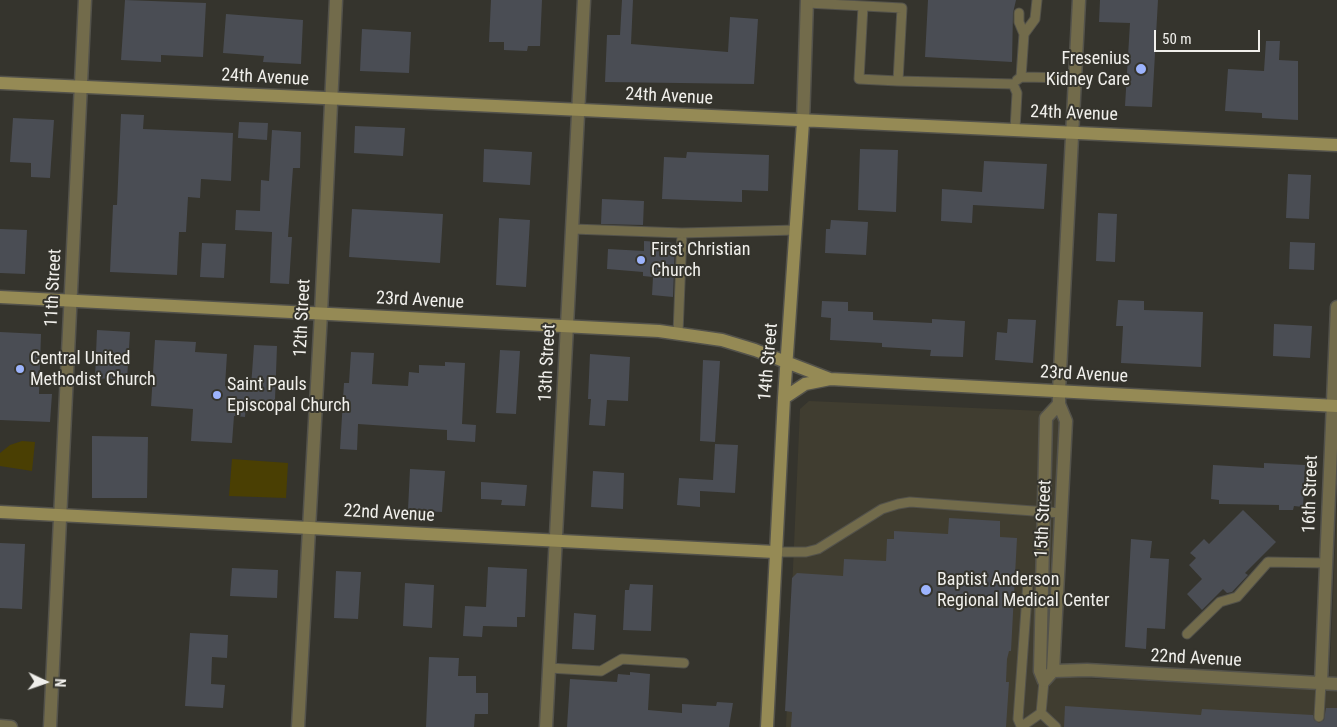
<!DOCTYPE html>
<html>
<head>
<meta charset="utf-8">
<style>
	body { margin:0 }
	#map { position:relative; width:1337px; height:727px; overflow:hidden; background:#35342d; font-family:"Roboto Condensed",sans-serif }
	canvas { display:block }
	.north { position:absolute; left:20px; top:657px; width:50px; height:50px; -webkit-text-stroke:4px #35342d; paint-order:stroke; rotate:93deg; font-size:14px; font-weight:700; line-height:20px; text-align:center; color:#f0efeb }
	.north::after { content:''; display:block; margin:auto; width:18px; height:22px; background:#f0efeb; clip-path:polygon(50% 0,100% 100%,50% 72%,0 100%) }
	.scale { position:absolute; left:1154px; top:30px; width:106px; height:22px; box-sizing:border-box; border:2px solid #f0efeb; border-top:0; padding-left:6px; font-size:15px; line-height:18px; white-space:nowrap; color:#f0efeb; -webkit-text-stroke:4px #35342d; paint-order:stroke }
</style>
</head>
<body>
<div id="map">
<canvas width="1337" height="727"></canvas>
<div class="north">N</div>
<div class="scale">50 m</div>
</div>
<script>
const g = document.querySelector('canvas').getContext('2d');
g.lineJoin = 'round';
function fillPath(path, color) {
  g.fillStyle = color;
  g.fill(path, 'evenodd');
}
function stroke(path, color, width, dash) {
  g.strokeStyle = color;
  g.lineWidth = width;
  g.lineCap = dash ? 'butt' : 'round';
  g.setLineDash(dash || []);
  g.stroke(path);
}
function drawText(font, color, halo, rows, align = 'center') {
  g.font = font + ' "Roboto Condensed",sans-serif';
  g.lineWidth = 4;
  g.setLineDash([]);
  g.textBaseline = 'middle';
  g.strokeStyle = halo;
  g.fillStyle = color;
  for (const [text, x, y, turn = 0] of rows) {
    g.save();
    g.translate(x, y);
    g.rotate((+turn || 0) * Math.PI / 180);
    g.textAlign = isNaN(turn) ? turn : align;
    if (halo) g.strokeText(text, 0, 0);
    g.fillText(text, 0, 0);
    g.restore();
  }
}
fillPath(new Path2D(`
	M809,401l258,11 -11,265 273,12 8,-186v224h-551l14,-318z`), '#403d30');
fillPath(new Path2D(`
	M22,441l13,1 -3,29 -32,-5v-13l10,-8z
	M232,459l56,4 -2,35 -57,-2z`), '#4a3f03');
fillPath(new Path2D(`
	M125,0l81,3 -3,54 -42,-2v7l-40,-2z
	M491,0h51l-2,46h-12l-1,5 -23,-1v-8h-15z
	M622,0h11l-2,44 97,8 2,-35 28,2 -4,65 -149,-2 2,-47h13z
	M928,0h88l-3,13 -1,49 -87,-5z
	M1100,0h58l-6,107 -27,-1 5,-83 -31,-1z
	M226,14l77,6 -2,44 -38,-2 1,-6 -41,-3z
	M362,29l49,3 -2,41 -49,-2z
	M1266,41h14l-1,19 19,1v59l-36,-2v-5l-37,-2 3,-42 36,2z
	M121,114l23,1 -1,14 90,4 -2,48 -30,-2 -1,19 -12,-1 -2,35h-7l-2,43 -67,-3 3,-67h4z
	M13,118l41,2 -4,58 -19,-1v-14l-21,-1z
	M239,122l29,1 -1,17 -29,-2z
	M355,126l50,2 -2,28 -49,-3z
	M272,130l29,2 -1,36h-7l-5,69h4l-3,47 -19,-1 2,-51 -37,-2 1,-20 24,1 1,-31 8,1z
	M484,149l48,3 -2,33 -47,-3z
	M860,149l38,1 -2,62 -38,-2z
	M687,152l82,3 -1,36 -26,-1v12l-80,-3 2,-42 22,1z
	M984,161l63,3 -3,45 -71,-4 -1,18 -31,-2 1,-32 40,3z
	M1288,174l23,1 -2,44 -23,-1z
	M602,199l42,2 -1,24 -42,-1z
	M352,209l91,5 -3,49 -91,-6z
	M1098,213l19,1 -2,48 -19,-1z
	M499,218l31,2 -4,67 -30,-2z
	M831,220l37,2 -2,33 -41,-2 1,-24h4z
	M0,229l27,1 -2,44 -25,-1z
	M644,241l31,2 -2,54 -21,-2 1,-18 -10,-1v-4l-36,-3 1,-20 36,2z
	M1290,242l25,1 -1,27 -25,-1z
	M202,243l24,1 -2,34 -24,-1z
	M1118,300l26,1v9l59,2 -2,55 -80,-4 2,-37h-7z
	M822,301l26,1v9l25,1v8l59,3v-4l33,2 -2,36 -33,-1 1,-6 -49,-3v-4l-52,-3 1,-22 -10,-1z
	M1008,319l28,1 -3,43 -38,-3 2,-28 10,1z
	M1274,324l38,2 -2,32 -37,-2z
	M97,330l33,2 -3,48 -32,-2z
	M0,332l41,2 -2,60h13l-2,28 -50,-2z
	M155,340l41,2 -1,10 32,2 -2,32 26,1 3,-42 23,1 -2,54h-4l-1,6 -24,-1 -1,12 -11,-1 -2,27 -41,-2 2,-32 -42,-3z
	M500,350l20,1 -4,63 -20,-1z
	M351,352l23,1 -2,31 36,2 1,-14 10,1v-8l26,1v-4l20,1 -3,61 14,1 -1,17 -28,-2v-10l-89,-6 -1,26 -17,-1 4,-66h5z
	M590,354l40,3 -2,44 -21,-1 -2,26 -16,-1 2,-26h-3z
	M703,360l17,1 -5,81 -15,-1z
	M92,436l56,1 -1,61h-55z
	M715,444l23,1 -3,48 -35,-2v16l-23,-2 2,-27 34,2z
	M1264,463l41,2 -2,42 -9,-1 -1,4h-14v-5l-60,-1v-4l-8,-1 2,-34 51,3z
	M410,469l35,2 -3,41 -34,-2z
	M593,471l31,2 -1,36 -32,-2z
	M481,482l46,3 -2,21 -24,-1 1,-5 -21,-1z
	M1243,510l33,32 -31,31 3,2 -16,17 -5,1 -4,-4 -21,21 -15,-16 15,-15 -13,-14 7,-7 -6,-5 14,-14 5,5z
	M949,518l51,3v16l17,1 -6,113h-2l-2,8 -1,23h3l-3,45h-215l1,-15 -7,-1 7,-133 5,-5 46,3 1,-17 42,2 1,-22h7v-8l54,3z
	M1131,539l21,2 -2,17 19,1 -4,70 -18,-1 -1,21 -21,-2z
	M0,543l25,1 -3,65 -22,-1z
	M488,567l39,2 -2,48h-8v10l-34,-1 -1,11 -19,-1 2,-30 21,1z
	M232,568l46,2 -1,28 -47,-2z
	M336,571l25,1 -3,47 -24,-1z
	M405,583l29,2 -2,43 -29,-2z
	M630,584l23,1 -2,46 -28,-1 2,-40h4z
	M574,613l22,2 -2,35 -22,-1z
	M190,633l38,2 -1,23 -15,-1 -1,27 14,1 -2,23 -38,-2z
	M429,657l30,1 -1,18h18v17h12v21h-13l-1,13h-48z
	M630,672l20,2 -2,36 34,3v-9l34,2 1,-4 16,1 -4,24h-162l3,-48 47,3 1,-8 12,1z
	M1065,706l136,9 1,-6 111,6 1,5 5,3 5,-3 2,-12h11v19h-273z`), '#4a4d54');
const service = new Path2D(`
	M807,3l95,5 -4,73 -39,-2 4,-73
	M1019,13v9l5,12
	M1021,77l3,-43 11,-15 2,-19
	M1017,80l4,-3 54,1
	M898,81l115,3 4,9 -2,36
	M573,229l109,4 114,-3
	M678,333l4,-100
	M775,552h31l12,-3 64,-40 16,-5 12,-2 151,11
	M1187,634l33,-32 17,-5 31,-35 59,1
	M549,668l52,3 21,-12 62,4
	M1041,713l3,-32
	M1041,713l15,14
	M1319,717l2,-34
	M1021,726l-3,-7 10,-137 13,-5
	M1021,727l20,-14`);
const minor = new Path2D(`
	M1059,404l-13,14 -6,253 4,10 9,-10 13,-250 -7,-17v-13l20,-391
	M1053,671l34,-1 250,14
	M1321,683l16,-376
	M0,726l11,1
	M50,727l35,-727
	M298,727l23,-414 15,-313
	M546,727l38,-727`);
const tertiary = new Path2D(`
	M803,122l4,-122`);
const secondary = new Path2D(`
	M0,83l1337,62
	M0,297l659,34 63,9 33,10 75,29
	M784,398l21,-14 25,-5 507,27
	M0,512l775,40
	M767,727l17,-329 19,-276`);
stroke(service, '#53524b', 11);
stroke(minor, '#53524b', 15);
stroke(tertiary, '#53524b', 15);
stroke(secondary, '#53524b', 15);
stroke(service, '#726b4b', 9);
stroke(minor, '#726b4b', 12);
stroke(tertiary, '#726b4b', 12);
stroke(secondary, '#958a55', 12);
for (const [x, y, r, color] of [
	[1141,69,6,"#9db4fd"],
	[641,260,5,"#9db4fd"],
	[20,369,5,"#9db4fd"],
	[217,395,5,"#9db4fd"],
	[926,590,6,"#9db4fd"]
]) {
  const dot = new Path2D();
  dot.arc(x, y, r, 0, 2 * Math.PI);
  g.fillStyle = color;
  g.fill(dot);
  stroke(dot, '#35342d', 2);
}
drawText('18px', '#f0efeb', '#35342d', [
	["Fresenius",1130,59,"right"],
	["Kidney Care",1130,80,"right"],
	["First Christian",651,250],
	["Church",651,271],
	["Central United",30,359],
	["Methodist Church",30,380],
	["Saint Pauls",227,385],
	["Episcopal Church",227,406],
	["Baptist Anderson",937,580],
	["Regional Medical Center",937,601]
], 'left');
drawText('18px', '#f0efeb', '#35342d', [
	["24th Avenue",265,78,3],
	["24th Avenue",669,97,3],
	["24th Avenue",1074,114,2],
	["11th Street",54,288,-87],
	["23rd Avenue",420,301,3],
	["12th Street",303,318,-87],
	["14th Street",769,362,-85],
	["13th Street",548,363,-87],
	["23rd Avenue",1084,375,3],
	["16th Street",1311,494,-88],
	["22nd Avenue",389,514,3],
	["15th Street",1044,519,-87],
	["22nd Avenue",1196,659,3]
]);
</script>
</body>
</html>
